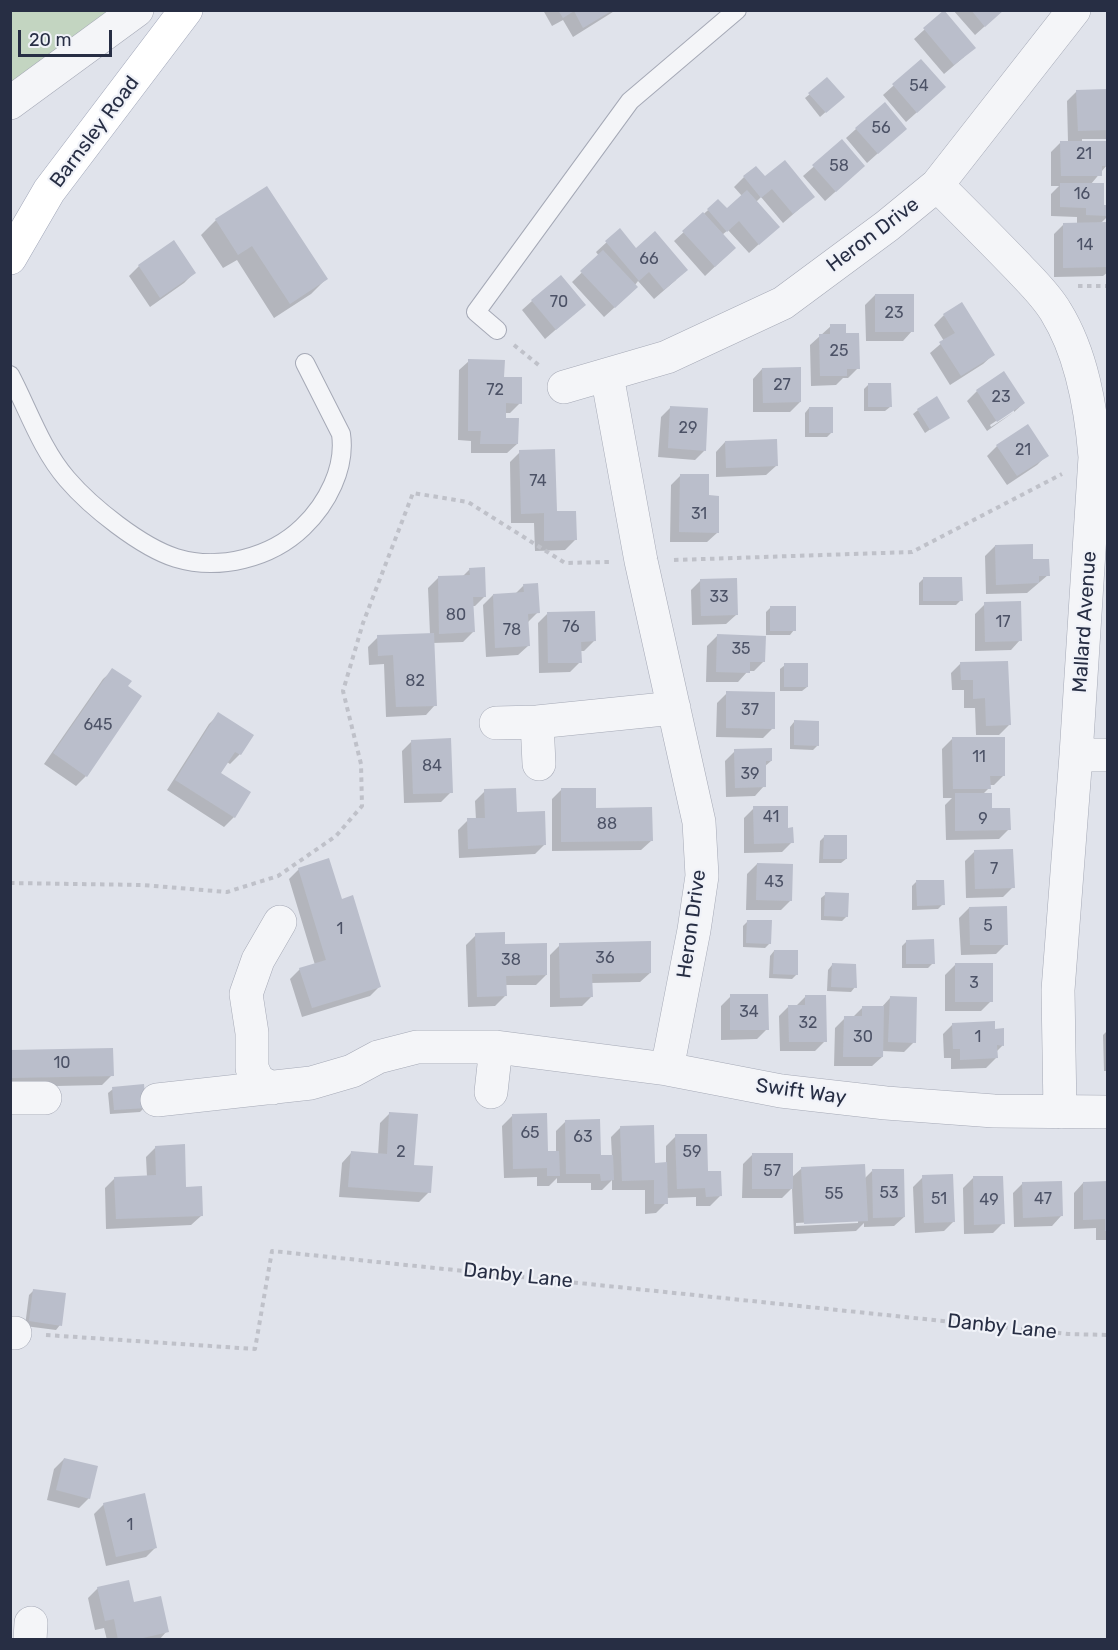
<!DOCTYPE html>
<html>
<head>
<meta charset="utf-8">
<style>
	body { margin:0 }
	#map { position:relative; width:1118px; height:1650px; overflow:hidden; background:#e0e3eb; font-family:Rubik,sans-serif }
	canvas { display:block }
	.frame { position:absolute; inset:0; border:12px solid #272e44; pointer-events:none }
	.scale { position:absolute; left:18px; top:30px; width:94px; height:27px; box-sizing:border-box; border:3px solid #272e44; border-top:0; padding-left:8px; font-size:18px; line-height:21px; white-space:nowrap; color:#272e44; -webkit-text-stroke:4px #f0f2f8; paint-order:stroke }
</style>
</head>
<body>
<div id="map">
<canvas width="1118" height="1650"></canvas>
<div class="frame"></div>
<div class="scale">20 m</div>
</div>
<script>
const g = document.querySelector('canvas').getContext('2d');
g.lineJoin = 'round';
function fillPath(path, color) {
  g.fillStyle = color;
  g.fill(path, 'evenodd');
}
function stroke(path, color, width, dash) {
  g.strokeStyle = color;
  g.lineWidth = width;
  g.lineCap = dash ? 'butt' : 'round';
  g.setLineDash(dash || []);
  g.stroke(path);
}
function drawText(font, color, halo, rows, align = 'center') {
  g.font = font + ' Rubik,sans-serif';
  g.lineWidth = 4.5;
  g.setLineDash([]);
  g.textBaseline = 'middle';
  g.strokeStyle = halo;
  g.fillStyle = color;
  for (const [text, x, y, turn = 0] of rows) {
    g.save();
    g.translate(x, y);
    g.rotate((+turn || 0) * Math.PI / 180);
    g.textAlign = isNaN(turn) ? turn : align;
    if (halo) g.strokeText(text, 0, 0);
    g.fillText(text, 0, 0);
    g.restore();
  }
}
fillPath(new Path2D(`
	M11,11h113l-113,87z`), '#c3d5c1');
fillPath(new Path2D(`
	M543,10h73l-43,27 -10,-17 -11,6z
	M953,10h50l-28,25z
	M944,12l20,45 -20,17 -30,-35z
	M921,61l13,36 -28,25 -23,-27z
	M1108,90v49h-26v3l25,23 -16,19 11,23h6v9l-8,8h8v48l-5,4 -49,1v-43l10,-10h13v-7l-26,-1v-22l8,-8h-8v-34l10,-10h7l-1,-41 10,-10z
	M810,94l28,7 -18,16 -15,-19z
	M856,129h49l-38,34 -21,-25z
	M842,142l11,34 -28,25 -22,-25z
	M744,177l20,1 49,19 -30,26 -22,-26 -5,5 12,34 -19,17 -21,-23 -6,5 2,23 -19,18 -31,-35 44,-40 8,9 16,-14 -8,-9z
	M216,220l110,59 -15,15 -37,24 -37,-58 -14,8 -22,-33z
	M620,230l16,20 40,30 -22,19 -16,-18 -12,16 -22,20 -32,-35 27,-26 -3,-4z
	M174,242l20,31 -10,10 -34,24 -21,-31 10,-10z
	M875,295l37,36 -9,10h-37l-1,-36z
	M532,301l52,4 -39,34 -23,-29z
	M961,304l32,51 -10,9 -33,21 -20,-32 14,-12 -10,-16 10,-10z
	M831,326l13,9 14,33 -10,10h-5l-7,7 -25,1 -1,-41z
	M469,361l34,17 17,25 -10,10h-6v7l13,24 -10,9h-36v-12l-13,-1 1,-70z
	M762,369l38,33 -10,10h-37v-33z
	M868,385l22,22 -5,4h-21v-22z
	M977,391l47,12 -10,9v-3l-24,16 1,2 23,-15 -27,19 -20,-30z
	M671,407l34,43 -10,10 -37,-3 3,-40z
	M809,408l23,24 -5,5h-22v-24z
	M918,410l30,7 -23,16 -12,-19z
	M725,442l51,24 -10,9 -50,2v-25z
	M997,446l50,9 -10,10 -30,20 -20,-29z
	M520,452l35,61 20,27 -10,10 -30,1 -1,-28h-23l-1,-61z
	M681,475l26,22 10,36 -10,9h-37l1,-57z
	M995,546l37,15 16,14 -21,18 -41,1 -1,-38z
	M470,569l15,27 -10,10h-3l1,26 -10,10 -30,1 2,62 -9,10 -40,2 -2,-53 -15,1 -1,-18 10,-10 52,-3 -2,-46 10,-10 24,-1z
	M923,579l38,21 -5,5h-37v-22z
	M701,580l35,35 -10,9 -34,1 -1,-35z
	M524,585l14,27 -10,10v24l-10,9 -32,2 -3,-52 10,-10 22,-1z
	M985,604l35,36 -9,10 -36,1v-37z
	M771,607l23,23 -4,5h-24v-23z
	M548,613l46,28 -10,10h-4v11l-10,10 -31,1 -1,-50z
	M717,636l47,25 -10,10h-6l-10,11h-32l1,-36z
	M961,663l48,62 -10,10h-23l-1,-27h-11v-18h-12l-1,-17z
	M785,665l22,22 -5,4h-22v-22z
	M113,670l-27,106 -10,10 -32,-22 59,-85z
	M727,693l46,35 -10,10 -47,-1 1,-34z
	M219,714l21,40 -10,10 -3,-2 -8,11 30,19 -15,25 -10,10 -57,-37 42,-66z
	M794,722l24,23 -5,5 -23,-1v-22z
	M952,739l52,36 -10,10h-5v3l-6,6 7,16 19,19 -10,10 -53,1 -1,-35 7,-7h-9l-1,-49z
	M412,741l39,51 -10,10 -37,1 -2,-52z
	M735,751l36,10 -7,6v19l-9,10 -29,1 -1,-36z
	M562,789l33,20 56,32 -10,9 -89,1v-52z
	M485,791l60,53 -10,10 -76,4 -1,-28 10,-10h8l-1,-19z
	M754,808l33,21 5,13 -10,10 -38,1v-35z
	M824,837l22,22 -5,4h-22l1,-22z
	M975,851l38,36 -10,10 -37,1 -1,-37z
	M757,864l34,36 -10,10h-35l1,-36z
	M299,869l42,32 39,85 -10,10 -68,21 -12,-38 10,-10 15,-4 -26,-86z
	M916,882l27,22 -5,5 -26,1v-24z
	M826,894l21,22 -5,5 -21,-1v-22z
	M969,908l37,36 -10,10 -35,1 -2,-37z
	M747,922l23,21 -5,5 -22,-1v-21z
	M476,935l28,11 42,29 -10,10h-31v11l-10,10 -27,1 -2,-62z
	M907,941l26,22 -5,5h-26v-22z
	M560,945l90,28 -10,9 -49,1v14l-9,9 -32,1v-52z
	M774,951l23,23 -5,5 -23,-1 1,-22z
	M832,965l23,22 -4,5 -24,-1 1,-21z
	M955,965l36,36 -10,10h-36v-36z
	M731,996l36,33 -10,10 -36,1v-34z
	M806,996l19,45 -10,10h-35l-1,-35 10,-10h7z
	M890,998l24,44 -10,10 -22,-1v6l-10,9h-38l1,-38 10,-10h7l11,-11 18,1z
	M953,1024l41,6 9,15 -7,7v6l-10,10 -35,1v-11h-7l-1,-24z
	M1108,1030v41h-4l-1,-36z
	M10,1052l102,23 -10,10 -92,2z
	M113,1089l31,19 -4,4 -30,2 -2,-21z
	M390,1113l23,54 16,25 -10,10 -80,-5 3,-34 9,-10 27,2 2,-32z
	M512,1116l34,37h10v-22l10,-10 33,36h13l-1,-20 10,-10 32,38 13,-1v-18l10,-10 31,36 13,24 -10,10h-14v-9l-30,1v5l-10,10 -11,1v-24h-33v-10l-10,10h-11v-7h-34v-5l-8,8h-12v-9l-33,1 -2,-52z
	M156,1147l45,69 -10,9 -85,4 -1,-41 10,-10 32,-1 -1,-20z
	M753,1154l38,24 11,-10 62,11 8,-8 32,46 -10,9 -30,1v-4l-8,8 -62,3 -2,-46 -10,10h-40l1,-34zM858,1220v3l-62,3v-3z
	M923,1177l31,44 -10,10 -29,2 -2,-46z
	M973,1178l30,45 -10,10 -29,1 -1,-46z
	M1023,1183l38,33 -9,10 -38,1 -1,-34z
	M1083,1183h25v57h-12v-12l-22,1v-36z
	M34,1290l26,35 -4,5 -31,-4 4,-31z
	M64,1459l25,39 -10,10 -32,-8 7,-31z
	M104,1504l52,43 -10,10 -40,9 -12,-52z
	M98,1588l35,15 34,28 -8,9h-52l-3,-12 -9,2 -7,-32z`), '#0003');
fillPath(new Path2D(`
	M558,10h55l-30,18 -9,-17 -11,7z
	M944,10l32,38 -22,17 -31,-37z
	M971,10h33l-19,17z
	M921,59l25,28 -29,26 -25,-29z
	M827,77l18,20 -19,16 -18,-20z
	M1108,89v41l-30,1 -2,-41z
	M885,102l22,27 -29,25 -23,-26z
	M842,139l23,27 -29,26 -24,-27z
	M1060,141h48v25h-6v10h-41z
	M785,160l30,37 -22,17 -21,-25 -11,9 -18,-22 13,-10 9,10z
	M1060,183h44v22h4v11l-22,-1v-7l-26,-1z
	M267,186l61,93 -38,25 -38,-58 -14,9 -23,-36z
	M747,190l33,37 -21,18 -20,-24 -12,11 -20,-23 11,-10 9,9z
	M703,212l33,36 -21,19 -33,-36z
	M1108,222v45l-45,1v-45z
	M620,228l16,20 19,-17 33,39 -24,20 -15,-18 -10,9 -34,-40z
	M174,240l22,33 -36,25 -22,-33z
	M603,250l35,37 -23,21 -35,-37z
	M561,275l25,30 -30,25 -25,-30z
	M875,294h39v38h-39z
	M962,302l33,53 -34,21 -22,-34 16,-9 -12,-19z
	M830,324h16v9h13l1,36h-13v7h-27l-1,-42h11z
	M468,359l37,1 -1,17h18v27l-16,-1v15h13l-1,26h-38l1,-13h-13z
	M801,367v35l-38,1 -1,-35z
	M1004,371l21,32 -28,19 -21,-32z
	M868,383h23l1,24h-24z
	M937,396l13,22 -20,12 -13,-21z
	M670,406l38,2 -2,43 -38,-3z
	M809,407h24v26h-24z
	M1028,424l21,32 -32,20 -21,-31z
	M777,439l1,27 -52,2 -1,-27z
	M555,449l2,62h19l1,29 -33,1v-28l-23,1 -2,-64z
	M680,474h29v21l10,1v37l-40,-1z
	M1033,544v15h16l1,17h-11v7l-43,2 -1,-40z
	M485,567l1,30h-13l2,35 -36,2 -1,-58 32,-1 -1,-7z
	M923,577h39l1,24h-40z
	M737,578l1,37 -37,1 -1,-37z
	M538,583l2,30 -12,1 2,32 -35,2 -2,-54 31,-2 -1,-8z
	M1021,601l1,40 -37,1 -1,-40z
	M770,606h26v25h-26z
	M595,611l1,30 -15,1 1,21h-34l-1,-51z
	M434,633l3,73 -41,1 -3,-52 -15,1 -1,-21z
	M717,634l49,2 -1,26h-15v11l-34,-1z
	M1008,661l3,64 -25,1 -1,-28 -12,1v-19h-12l-1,-18z
	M784,663h24v24h-24z
	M112,668l20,13 -4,5 14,10 -55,81 -34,-24z
	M726,691l49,1v37l-49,-1z
	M218,712l36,23 -13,20 -6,-3 -14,21 30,19 -16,26 -60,-38z
	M794,720l25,1v25l-25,-1z
	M952,737h53v39h-15l1,13h-38z
	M451,738l2,55 -40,1 -2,-54z
	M772,748v13h-6v26l-31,1 -1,-39z
	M516,788l1,24 28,-1 1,34 -78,4 -1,-31h18l-1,-29z
	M561,788h35v20l56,-1 1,34 -92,1z
	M955,793h37v15h18l1,22 -56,1z
	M753,806h35v22l5,-1 1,16 -40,1z
	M824,835h23v24h-24z
	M1013,849l2,39 -40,1 -1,-39z
	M329,858l13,41 11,-4 28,92 -69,21 -13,-40 27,-8 -28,-92z
	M757,863l36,1 -1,37 -36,-1z
	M916,880h28l1,25 -28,1z
	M825,892l24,1 -1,24 -24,-1z
	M1007,906l1,39h-38l-1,-38z
	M747,920h25l-1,24 -25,-1z
	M505,932v12l42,-1v32l-41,1 1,20 -30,1 -2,-64z
	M934,939l1,25h-29v-24z
	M651,941v32l-59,1 1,23 -33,1 -1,-55z
	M774,950h24v25l-25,-1z
	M832,963l24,1 1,24 -26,-1z
	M955,963h38v39h-38z
	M730,994h38l1,36h-39z
	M805,995h21l1,47h-38l-1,-37h17z
	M890,996l27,1 -1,46 -28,-1z
	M862,1006h22l-1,51h-40l1,-41h18z
	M995,1021v8l9,-1v18l-7,-1 1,13 -38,2v-11h-7l-1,-26z
	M113,1048l1,28 -104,2v-28z
	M144,1084l2,24 -32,2 -2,-23z
	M389,1112l29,2 -4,51 19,1 -2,27 -83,-6 3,-36 36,3z
	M547,1113l1,38h11l1,25h-13v-8l-34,1 -1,-55z
	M600,1119l1,36h12l1,25 -13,1 -1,-7h-34l-1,-54z
	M654,1125l1,38 12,-1 1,42h-14v-24l-32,1 -2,-55z
	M675,1134h32l1,37h13l1,25 -16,1 -1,-9 -28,1z
	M185,1144l1,43 16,-1 1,30 -87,3 -2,-42 42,-2 -1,-29z
	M752,1153h41v36h-41z
	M865,1164l3,57 -64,3 -3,-57z
	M872,1169h32l1,48 -32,1z
	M953,1174l2,48 -31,1 -2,-48z
	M973,1176h30l2,48 -31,1z
	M1062,1181l1,35 -40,2 -1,-36z
	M1108,1181v50h-3v-12l-22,1v-38z
	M33,1289l33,4 -4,33 -33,-5z
	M64,1458l34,8 -8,33 -34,-9z
	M145,1493l12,55 -41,9 -13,-54z
	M129,1580l5,22 27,-6 8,36 -35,8h-16l-4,-21 -9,2 -8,-34z`), '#babecb');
const lane = new Path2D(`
	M497,330l-21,-18 154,-211 107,-91
	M10,375c18,34 31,74 57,104 24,28 74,68 109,79 43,13 95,0 127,-31 24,-23 43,-59 38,-93l-36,-71`);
const street = new Path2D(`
	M10,103l127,-93
	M937,185c27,27 54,54 81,82 13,14 28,28 38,45 26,42 35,96 39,145l-19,298 -18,235 2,122
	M607,375l34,186 58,261 3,54 -8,54 -27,139
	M564,387l103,-30 116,-54 104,-77 50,-41 137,-175
	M537,722l2,42
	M496,723l41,-1 137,-14
	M1076,755h32
	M272,1088l-14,-7 -6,-13v-35l-6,-39 12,-34 22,-38
	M491,1092l5,-45
	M10,1098h35
	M157,1100l154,-17 41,-12 26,-14 39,-10h79l171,22 114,22 105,12 108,8 114,1
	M10,1333h5
	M30,1640l1,-17`);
const primary = new Path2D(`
	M10,258l39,-67 137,-181`);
stroke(lane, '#a5a9b6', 20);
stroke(street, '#a5a9b6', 34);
stroke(primary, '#9fa5b7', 34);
stroke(new Path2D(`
	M1078,286h30
	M514,345l27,22
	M674,560l238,-8 150,-78
	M10,883l133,2 84,7 51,-16 58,-40 26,-30 -1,-42 -18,-73 20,-68 50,-130 55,9 97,61 45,-1
	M46,1335l209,14 17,-98 796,83 40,1`), '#bfc1c9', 4, [4.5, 4.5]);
stroke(lane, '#f4f5f8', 18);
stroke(street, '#f4f5f8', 33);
stroke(primary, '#fff', 33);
drawText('16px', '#4c5266', null, [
	["54",919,86],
	["56",881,128],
	["21",1084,154],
	["58",839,166],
	["16",1082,194],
	["14",1085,245],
	["66",649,259],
	["70",559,302],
	["23",894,313],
	["25",839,351],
	["27",782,385],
	["72",495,390],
	["23",1001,397],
	["29",688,428],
	["21",1023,450],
	["74",538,481],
	["31",699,514],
	["33",719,597],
	["80",456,615],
	["17",1003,622],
	["76",571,627],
	["78",512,630],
	["35",741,649],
	["82",415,681],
	["37",750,710],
	["645",98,725],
	["11",979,757],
	["84",432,766],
	["39",750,774],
	["41",771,817],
	["9",983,819],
	["88",607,824],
	["7",994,869],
	["43",774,882],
	["5",988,926],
	["1",340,929],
	["36",605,958],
	["38",511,960],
	["3",974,983],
	["34",749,1012],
	["32",808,1023],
	["30",863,1037],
	["1",978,1037],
	["10",62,1063],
	["65",530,1133],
	["63",583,1137],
	["2",401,1152],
	["59",692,1152],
	["57",772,1171],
	["53",889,1193],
	["55",834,1194],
	["51",939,1199],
	["47",1043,1199],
	["49",989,1200],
	["1",130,1525]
]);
drawText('20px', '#272e44', '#f0f2f8', [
	["Barnsley Road",95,132,-53],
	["Heron Drive",873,235,-37],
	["Mallard Avenue",1085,622,-86],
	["Heron Drive",692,924,-82],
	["Swift Way",801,1092,8],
	["Danby Lane",518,1276,6],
	["Danby Lane",1002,1327,6]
]);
</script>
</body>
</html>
